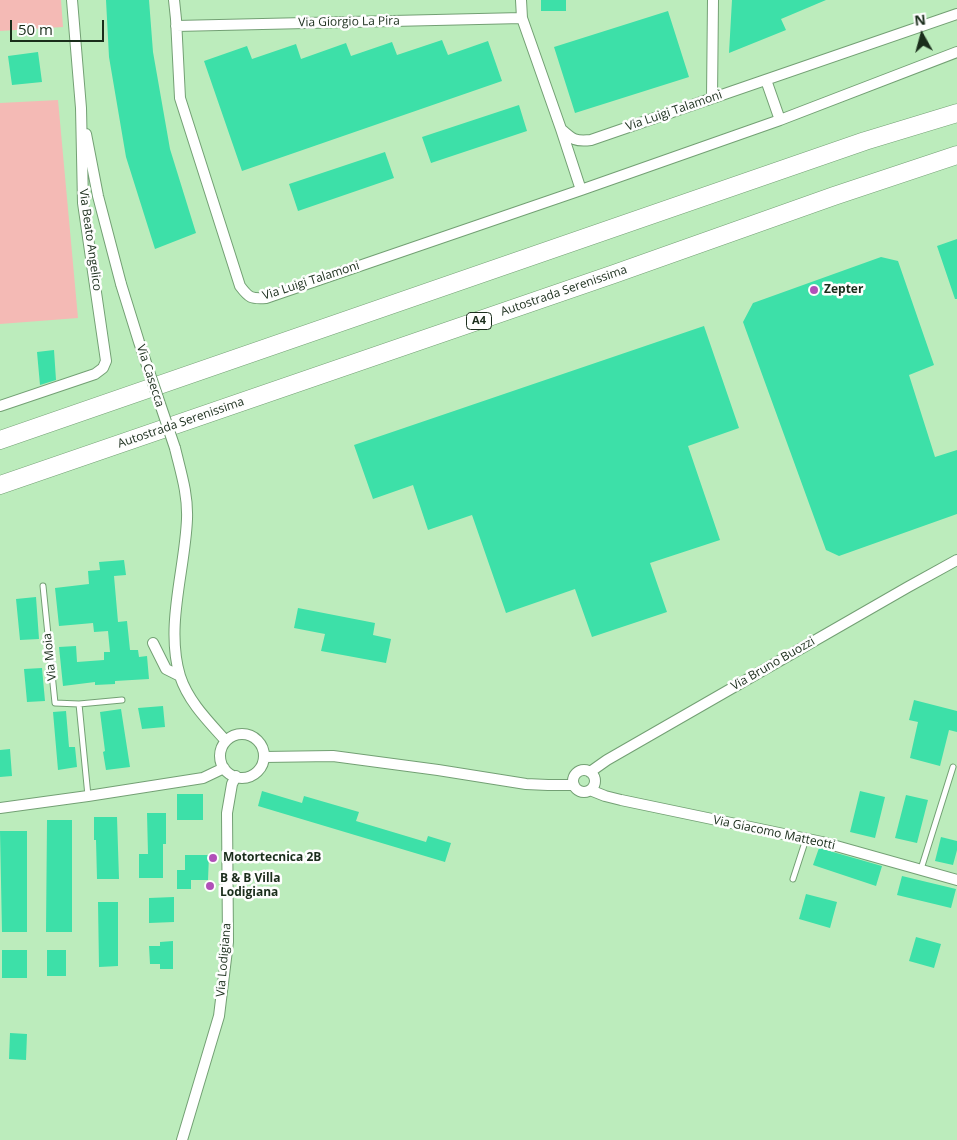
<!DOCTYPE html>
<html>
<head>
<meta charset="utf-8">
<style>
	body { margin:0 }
	#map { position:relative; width:957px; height:1140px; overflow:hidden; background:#bcecbc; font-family:"Open Sans",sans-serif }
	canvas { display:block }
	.north { position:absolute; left:897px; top:10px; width:50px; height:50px; -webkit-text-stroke:4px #fefefe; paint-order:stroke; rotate:353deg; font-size:14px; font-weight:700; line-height:20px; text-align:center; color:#1a2d1b }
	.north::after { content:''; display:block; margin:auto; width:18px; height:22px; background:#1a2d1b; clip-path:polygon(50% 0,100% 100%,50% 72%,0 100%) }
	.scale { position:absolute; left:10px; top:20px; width:94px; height:22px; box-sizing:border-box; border:2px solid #1a2d1b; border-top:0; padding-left:6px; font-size:15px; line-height:18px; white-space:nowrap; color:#1a2d1b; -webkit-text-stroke:4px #fefefe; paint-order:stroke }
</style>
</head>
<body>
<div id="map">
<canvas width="957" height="1140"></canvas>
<div class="north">N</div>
<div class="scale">50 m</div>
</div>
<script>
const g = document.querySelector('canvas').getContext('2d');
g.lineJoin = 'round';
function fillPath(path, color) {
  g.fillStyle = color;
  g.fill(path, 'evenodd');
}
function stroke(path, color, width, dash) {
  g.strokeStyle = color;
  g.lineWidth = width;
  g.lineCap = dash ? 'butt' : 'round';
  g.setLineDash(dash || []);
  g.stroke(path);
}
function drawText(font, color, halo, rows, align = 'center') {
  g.font = font + ' "Open Sans",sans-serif';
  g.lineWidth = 5;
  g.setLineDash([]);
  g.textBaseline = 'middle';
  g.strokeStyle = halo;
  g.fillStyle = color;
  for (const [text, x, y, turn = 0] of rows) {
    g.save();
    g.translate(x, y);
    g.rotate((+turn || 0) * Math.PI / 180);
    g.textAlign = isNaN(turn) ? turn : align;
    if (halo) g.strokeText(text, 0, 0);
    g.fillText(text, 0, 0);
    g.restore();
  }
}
fillPath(new Path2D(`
	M0,0h61l2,27 -63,4z
	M58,100l20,218 -78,6v-221z`), '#f4bab5');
fillPath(new Path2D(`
	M106,0h43l4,52 17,97 26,84 -41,16 -29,-92 -17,-100z
	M541,0h25v11h-25z
	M732,0h94l-45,19 5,11 -57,23z
	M668,11l21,66 -114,36 -21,-66z
	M442,40l6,15 40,-14 14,40 -260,90 -38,-110 43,-15 5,13 44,-15 5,15 45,-16 5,13 41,-14 5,13z
	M38,52l4,30 -30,3 -4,-29z
	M519,105l8,26 -96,32 -9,-26z
	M385,152l9,26 -96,33 -9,-27z
	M957,239v60h-2l-18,-53z
	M881,257l17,4 36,104 -25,10 26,82 22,-7v64l-118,42 -13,-6 -83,-228 10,-19z
	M704,326l35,102 -51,18 32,94 -70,23 17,49 -75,25 -17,-48 -69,24 -34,-98 -44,15 -15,-45 -40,14 -19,-54z
	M54,350l2,30 -16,5 -3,-33z
	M124,560l2,15 -12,1 4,46 9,-1 3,29h8l1,7 8,-1 2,23 -34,2v3l-20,1v-3l-32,4 -4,-39 17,-1 1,16 27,-2v-8h6l-2,-21 -14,1 -1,-9 -34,3 -4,-38 34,-4 -1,-13 12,-1 -1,-8z
	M36,597l3,42 -19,1 -4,-41z
	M298,608l77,15 -2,12 18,4 -5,24 -65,-12 4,-17 -31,-6z
	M42,668l3,33 -18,1 -3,-33z
	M914,700l43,11v21l-8,-2 -9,36 -30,-8 8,-36 -9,-2z
	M163,706l2,21 -23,2 -4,-21z
	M121,709l9,58 -24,3 -3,-18 2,-1 -5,-39z
	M66,711l3,36h6l2,20 -19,3 -5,-58z
	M10,749l2,27 -12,1v-27z
	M262,791l40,12 2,-7 55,16 -3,9 70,21 2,-6 23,7 -6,19 -187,-56z
	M860,791l25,6 -10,41 -25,-6z
	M177,794h26v26h-26z
	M906,795l22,5 -11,43 -22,-5z
	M147,813h19v31h-3v34h-24v-24h9z
	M94,817h23l2,62h-22l-1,-39h-2z
	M47,820h25v112h-26z
	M0,831h27v101h-25z
	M941,837l16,4v9l-4,15 -18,-4z
	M819,848l63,18 -6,20 -63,-21z
	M185,855h24l-1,25h-17v9h-14v-19h8z
	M902,876l54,13 -5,19 -54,-13z
	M806,894l31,8 -7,26 -31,-9z
	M174,897v25l-25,1v-25z
	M98,902h20v64l-19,1z
	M916,937l25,7 -7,24 -25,-7z
	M173,941v28h-13v-5h-10l-1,-18h11v-4z
	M2,950h25v28h-25z
	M47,950h19v26h-19z
	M10,1033l17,1 -1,26 -17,-1z`), '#3de0a8');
const service = new Path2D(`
	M43,586l12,117 24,1 43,-4
	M79,704l9,92
	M921,869l32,-102
	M793,879l13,-40`);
const minor = new Path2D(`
	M174,0l2,19 4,79 60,188c9,12 11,13 26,12l315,-108 199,-70 177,-68
	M521,0l1,18 39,111 20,61
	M176,26l346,-8
	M766,80l14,40
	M712,98l1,-98
	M561,129c11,10 14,13 30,11l366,-126
	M86,134l12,62 23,88
	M0,406l95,-32 8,-6 3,-7 -23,-158 -2,-95 -9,-108
	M175,448c6,25 13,46 12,71 -2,51 -22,107 -7,157 8,25 28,45 46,65
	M153,643l13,26 14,7
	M220 756a22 22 0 1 1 44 0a22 22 0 1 1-44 0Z
	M264,757l69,-1 105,14 88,14 22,1h26
	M573 781a11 11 0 1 1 22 0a11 11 0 1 1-22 0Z
	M590,772l17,-12 301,-173 49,-27
	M590,790l15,6 16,4 201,42 135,38
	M0,808l88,-12 115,-18 21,-10
	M182,1140l37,-124 9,-74 -1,-129 5,-29 4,-8`);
const motorway = new Path2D(`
	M0,440l865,-299 92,-28
	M0,485l614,-211 220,-78 123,-41`);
stroke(service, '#73a074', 7);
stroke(minor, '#73a074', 12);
stroke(motorway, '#73a074', 19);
stroke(service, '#fff', 5);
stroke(minor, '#fff', 10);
stroke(motorway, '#fff', 18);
const minorBridge = new Path2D(`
	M121,284l18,58 36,106`);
stroke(minorBridge, '#73a074', 12, []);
stroke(minorBridge, '#fff', 10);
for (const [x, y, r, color] of [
	[814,290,5,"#b150b8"],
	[213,858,5,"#b150b8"],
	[210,886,5,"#b150b8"]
]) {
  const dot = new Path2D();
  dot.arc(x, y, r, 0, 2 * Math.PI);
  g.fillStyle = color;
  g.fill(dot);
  stroke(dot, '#fefefe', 2);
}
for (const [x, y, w] of [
	[479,321,25]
]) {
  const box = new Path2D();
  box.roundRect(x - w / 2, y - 8.5, w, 17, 4);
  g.fillStyle = '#fefefe';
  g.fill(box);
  stroke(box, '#1a2d1b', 1);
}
drawText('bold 11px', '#1a2d1b', null, [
	["A4",479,321]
]);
drawText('12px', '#1a2d1b', '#fefefe', [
	["Via Giorgio La Pira",349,22,-1],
	["Via Luigi Talamoni",674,111,-19],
	["Via Beato Angelico",90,240,82],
	["Via Luigi Talamoni",311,281,-18],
	["Autostrada Serenissima",564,291,-19],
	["Via Casecca",150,376,72],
	["Autostrada Serenissima",181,423,-19],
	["Via Moia",50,657,-96],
	["Via Bruno Buozzi",773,664,-30],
	["Via Giacomo Matteotti",774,833,12],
	["Via Lodigiana",224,960,-85]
]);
drawText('bold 12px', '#1a2d1b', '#fefefe', [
	["Zepter",824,290],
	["Motortecnica 2B",223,858],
	["B & B Villa",220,879],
	["Lodigiana",220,893]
], 'left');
</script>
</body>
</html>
